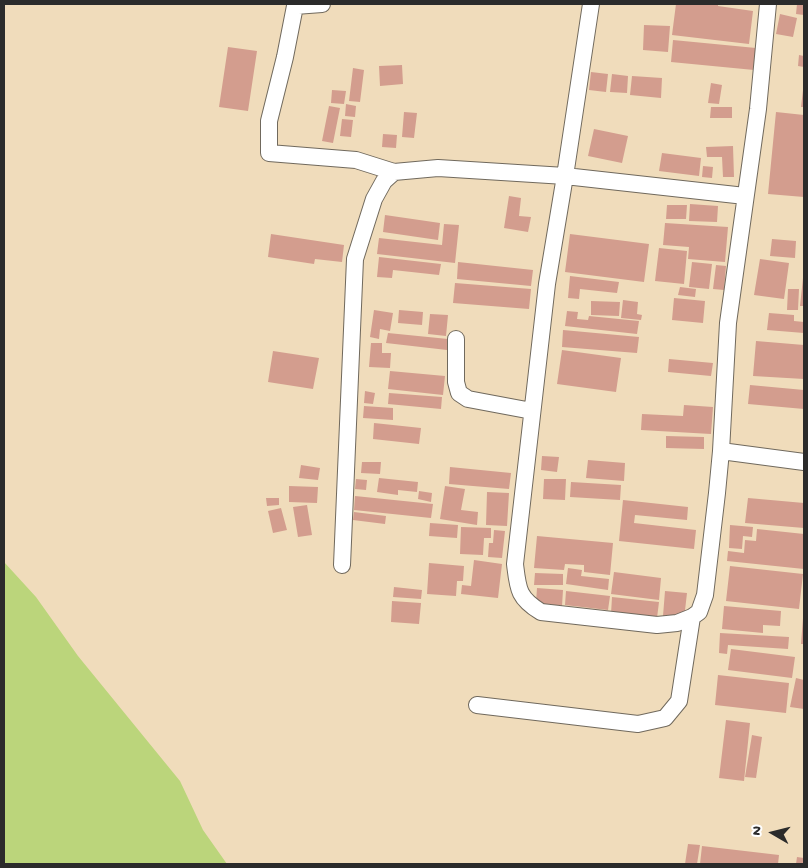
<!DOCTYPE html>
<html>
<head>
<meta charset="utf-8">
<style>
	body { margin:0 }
	#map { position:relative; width:808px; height:868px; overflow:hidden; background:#f0dcbb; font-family:"Gochi Hand",sans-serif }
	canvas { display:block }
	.frame { position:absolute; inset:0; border:5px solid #2b2b2b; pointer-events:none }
	.north { position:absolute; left:748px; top:808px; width:50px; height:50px; -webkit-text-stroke:4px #fff; paint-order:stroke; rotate:278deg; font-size:14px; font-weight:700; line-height:20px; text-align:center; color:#2b2b2b }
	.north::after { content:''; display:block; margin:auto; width:18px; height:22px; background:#2b2b2b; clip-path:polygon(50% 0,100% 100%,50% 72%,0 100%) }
</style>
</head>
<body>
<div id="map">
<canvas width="808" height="868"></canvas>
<div class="frame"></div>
<div class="north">N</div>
</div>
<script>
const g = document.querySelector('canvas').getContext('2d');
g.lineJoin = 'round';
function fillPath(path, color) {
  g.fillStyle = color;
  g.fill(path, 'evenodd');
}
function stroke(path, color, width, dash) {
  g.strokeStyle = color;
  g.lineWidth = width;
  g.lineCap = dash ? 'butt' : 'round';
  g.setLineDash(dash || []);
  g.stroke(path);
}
fillPath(new Path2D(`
	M4,562l32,35 42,59 102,125 23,49 24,34h-223z`), '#bbd57b');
fillPath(new Path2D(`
	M676,4h42v2l35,5 -4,33 -77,-9z
	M797,4h7v11l-8,-1z
	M780,14l17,4 -4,19 -17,-3z
	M644,25l26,1 -2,26 -25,-2z
	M673,40l83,8 -2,22 -83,-8z
	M228,47l29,4 -9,60 -29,-4z
	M799,55l5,1v11l-6,-1z
	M402,65l1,19 -23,2 -1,-20z
	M353,68l11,2 -4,32 -11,-1z
	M591,72l17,2 -2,18 -17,-2z
	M612,74l16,2 -1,17 -17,-1z
	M632,76l30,2 -1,20 -31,-3z
	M711,83l11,2 -3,19 -11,-1z
	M332,90l14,1 -2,13 -13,-1z
	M803,90h1v17h-3z
	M346,104l10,2 -1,11 -10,-1z
	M329,106l11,2 -7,35 -11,-2z
	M711,107h21v11h-22z
	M404,112l13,1 -3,25 -12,-1z
	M776,112l28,3v82l-36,-3z
	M342,119l11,1 -2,17 -11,-1z
	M594,129l34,7 -6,27 -34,-7z
	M383,134l14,1 -1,13 -14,-1z
	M733,146l1,31h-11l-1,-20h-15l-1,-10z
	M662,153l39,5 -2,18 -40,-5z
	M703,166l10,1 -1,11 -10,-1z
	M509,196l12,2 -2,18 12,1 -3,15 -24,-4z
	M690,204l28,2 -1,16 -28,-1z
	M667,205h20l-1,14h-20z
	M385,215l55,8 -2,17 -55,-8z
	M665,223l63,4 -3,35 -37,-3 1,-12 -26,-2z
	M444,224l15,1 -4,38 -78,-9 2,-16 63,7z
	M271,234l73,11 -2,17 -27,-3 -1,5 -46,-7z
	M570,234l79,10 -5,38 -79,-10z
	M772,239l24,2 -1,17 -25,-2z
	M659,248l28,3 -3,33 -29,-3z
	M379,257l62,7 -2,11 -46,-5 -1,8 -15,-1z
	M760,259l29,4 -5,36 -30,-4z
	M458,262l75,8 -2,16 -74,-7z
	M692,262l20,2 -3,25 -20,-2z
	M716,265l10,1 -2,24 -11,-1z
	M570,276l49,6 -2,11 -37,-4 -1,10 -11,-1z
	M803,278h1v28h-4z
	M455,283l76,6 -2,20 -76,-6z
	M680,287l16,2 -1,8 -17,-2z
	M788,289h11l-1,21h-11z
	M674,298l31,3 -2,22 -31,-3z
	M623,300l15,2 -1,12 5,1 -1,5 -20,-2z
	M591,301l29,1 -1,14 -28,-1z
	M374,310l19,3 -3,18 -10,-2 -1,10 -9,-2z
	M399,310l24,2 -1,13 -24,-2z
	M567,311l11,1 -1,7 11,1 1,-4 50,5 -2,13 -72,-8z
	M769,313l25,2v6l10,1v11l-37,-3z
	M430,314l18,1 -2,21 -18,-2z
	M563,330l76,7 -2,16 -75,-6z
	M388,333l60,6 -1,11 -61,-7z
	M756,341l48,4v34l-51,-3z
	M371,343h11v10h9l-1,15 -21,-1z
	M562,350l59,8 -5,34 -59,-8z
	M273,351l46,7 -6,31 -45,-7z
	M669,359l44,4 -2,13 -43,-4z
	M390,371l55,5 -2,19 -55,-6z
	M750,385l54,5v19l-56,-5z
	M365,391l10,2 -2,11 -9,-1z
	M389,393l53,4 -1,12 -53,-5z
	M684,405l29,2 -2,27 -70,-4 1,-16 41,2z
	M364,406l29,2v12l-30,-2z
	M374,423l47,5 -2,16 -46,-5z
	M666,436l38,1v12l-38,-1z
	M542,456l17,1 -2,15 -16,-2z
	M588,460l37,3 -1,18 -38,-3z
	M362,462h19l-1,12 -19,-1z
	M301,465l19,3 -2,12 -19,-2z
	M450,467l61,6 -2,16 -60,-5z
	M379,478l39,4 -1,10 -19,-2v5l-21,-3z
	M356,479l11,1 -1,10 -11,-1z
	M544,479h22l-1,21 -22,-1z
	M571,482l50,3 -1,15 -50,-3z
	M289,486l29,1 -1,16 -28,-1z
	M445,486l20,3 -4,21 17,2 -1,13 -37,-6z
	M419,491l13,2 -1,9 -13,-3z
	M487,492l22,1 -2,33 -21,-1z
	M355,496l78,8 -2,14 -77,-8z
	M266,498h13v7l-12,1z
	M748,498l56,5v25l-59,-5z
	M623,500l65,7 -1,13 -52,-5 -1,8 62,7 -2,19 -75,-8z
	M307,505l5,30 -14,2 -5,-30z
	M281,508l6,22 -14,3 -5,-22z
	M354,512l32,4 -1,8 -32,-4z
	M430,523l28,2 -1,13 -28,-2z
	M730,525l23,2 -1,10 -9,-1 -1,13 -13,-1z
	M461,527l30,1v10h-7l-1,17 -23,-1z
	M757,529l47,5v35l-77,-8 1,-10 16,2 1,-13 11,1z
	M494,530l11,1 -3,27 -14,-1 1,-14h4z
	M537,536l76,7 -3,32 -26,-3v-7l-19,-1 -1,6 -30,-2z
	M474,560l28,4 -4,34 -37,-4 1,-9 9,1z
	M429,563l35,3 -1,15h-6l-1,15 -29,-2z
	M730,566l73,8 -4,35 -73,-8z
	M568,568l14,2 -1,6 28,3 -1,11 -42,-6z
	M614,572l47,6 -2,22 -48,-6z
	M535,573l28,1v11h-29z
	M394,587l28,3 -1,9 -28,-2z
	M537,588l26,2 -1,16 -26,-3z
	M566,591l44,5 -2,14 -43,-5z
	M665,591l22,2 -3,26 -21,-3z
	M612,597l47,5 -2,16 -46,-4z
	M392,601l29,2 -2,21 -28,-2z
	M724,606l57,5 -1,15 -17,-1v8l-41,-4z
	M803,618h1v26h-3z
	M720,633l69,4 -1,12 -60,-4 -1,9 -8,-1z
	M731,649l64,8 -3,21 -64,-8z
	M718,675l71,8 -3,30 -71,-8z
	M796,678l8,2v29l-14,-2z
	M726,720l24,3 -6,58 -25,-3z
	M752,735l10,2 -6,41 -11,-1z
	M688,844l12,1 -3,19h-12z
	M702,846l77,9 -1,9h-78z
	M797,857l7,1v6h-8z`), '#d39d8e');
const street = new Path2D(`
	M322,4l-27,2 -10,51 -16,64v32l87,7 38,12
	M745,196l-180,-20 -18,108 -32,280c3,25 3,34 26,48l116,13 20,-2 15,-6 7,-5 6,-17 12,-102 4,-42 7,-128 30,-214 10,-105
	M456,339v43l3,11 9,6 64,12
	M721,451l83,11
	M342,565l13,-306 19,-60 10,-18 10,-9 44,-4 127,8 26,-172
	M477,705l161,19 27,-6 14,-17 13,-84`);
stroke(street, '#70695d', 18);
stroke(street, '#fff', 16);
</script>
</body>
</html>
